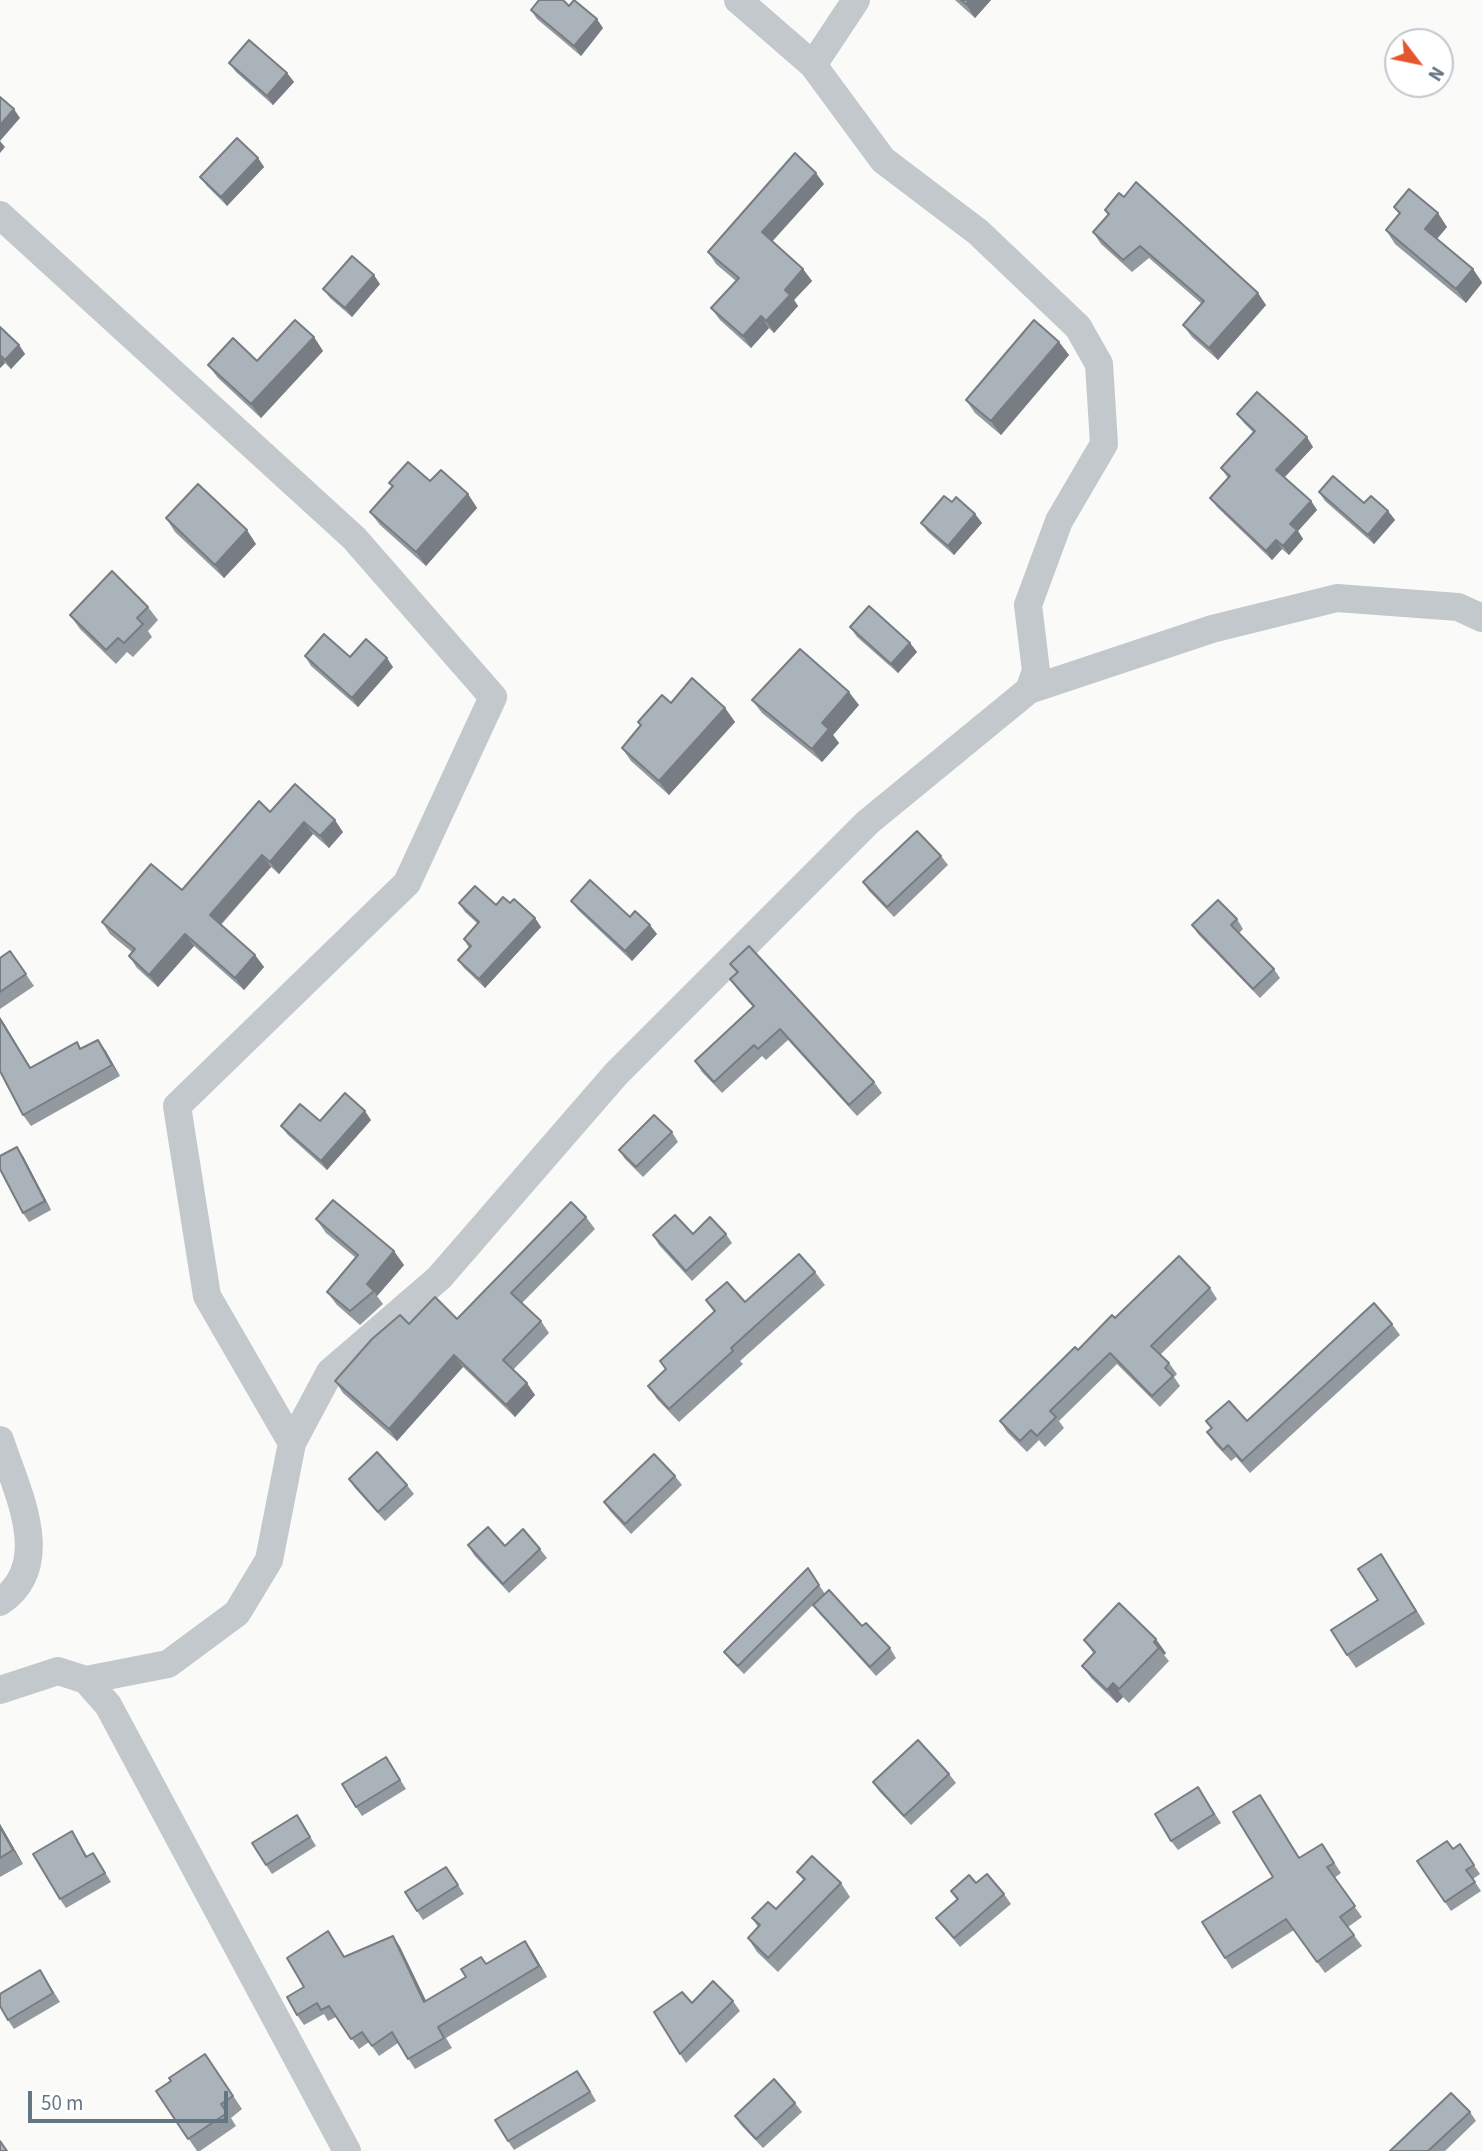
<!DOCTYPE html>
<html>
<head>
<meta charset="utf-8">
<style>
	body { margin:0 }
	#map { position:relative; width:1482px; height:2151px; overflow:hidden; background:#fafaf8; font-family:"Source Sans 3",sans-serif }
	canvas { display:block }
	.north { position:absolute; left:1384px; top:28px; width:70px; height:70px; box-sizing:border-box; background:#fff; border:2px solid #c1c8cd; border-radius:50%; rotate:122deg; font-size:19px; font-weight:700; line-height:28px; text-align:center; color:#657683 }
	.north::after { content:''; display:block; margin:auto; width:24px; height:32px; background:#e4572e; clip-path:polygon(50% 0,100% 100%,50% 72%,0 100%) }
	.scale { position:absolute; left:28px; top:2091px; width:200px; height:32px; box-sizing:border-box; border:4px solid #657683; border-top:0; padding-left:9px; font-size:21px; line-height:24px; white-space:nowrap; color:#657683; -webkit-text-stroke:5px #fff; paint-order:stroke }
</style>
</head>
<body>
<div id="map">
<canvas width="1482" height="2151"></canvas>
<div class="north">N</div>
<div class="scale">50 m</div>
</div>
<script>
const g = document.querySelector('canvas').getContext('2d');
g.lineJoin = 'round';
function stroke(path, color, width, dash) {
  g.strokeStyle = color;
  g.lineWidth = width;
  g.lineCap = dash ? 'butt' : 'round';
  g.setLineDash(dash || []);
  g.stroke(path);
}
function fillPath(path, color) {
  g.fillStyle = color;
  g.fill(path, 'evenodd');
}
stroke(new Path2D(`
	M738,0l75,65 70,95 95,72 100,95 21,37 5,80 -45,77 -31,84 8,66 -7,19
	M813,65l43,-65
	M0,215l354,323 139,159 -86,186 -230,223 30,190 85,147
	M0,1440c16,50 56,124 0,162
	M86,1680l82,-16 69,-51 32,-53 23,-117 38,-71 109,-94 177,-204 252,-252 161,-132 183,-61 125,-31 121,9 24,11
	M0,1690l58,-19 28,9 22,25 239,446`), '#c3c8cc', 28);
fillPath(new Path2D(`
	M955,0h36l-16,18z
	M569,6l34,22 -22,28 -44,-37 -6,-9z
	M229,63l58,10 7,9 -21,23 -37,-33z
	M258,158l6,9 -37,39 -20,-20 -7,-9z
	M824,184l-52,57 31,28 9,12 -18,19 4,6 -24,27 -5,-5 -18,20 -31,-28 -9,-12 25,-27 -20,-17 -8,-12z
	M1394,207l53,20 -10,12 36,30 9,13 -16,21 -71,-59 -9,-14 13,-16z
	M1105,210l161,95 -48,55 -26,-23 -9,-12 19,-21 -53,-46 -17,14 -31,-28 -8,-12 15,-17z
	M380,284l-28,33 -22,-19 -7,-9z
	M0,327l19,18 6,9 -14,15 -6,-6 -5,5z
	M314,337l9,14 -62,67 -43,-40 -10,-13 49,-4z
	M1059,342l10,13 -68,80 -26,-22 -9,-13z
	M1237,414l76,33 -29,30 27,24 6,9 -19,21 5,8 -14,16 -7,-6 -10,11 -55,-53 -7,-9 18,-20 -7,-10 32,-36 -9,-9z
	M389,483l79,11 9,14 -51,58 -46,-41 -10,-13 22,-25z
	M1319,492l45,11 24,8 7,9 -21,24 -49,-43z
	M952,502l23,12 7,9 -28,32 -26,-23 -7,-9z
	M166,518l90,26 -32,34 -49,-46z
	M148,607l10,13 -10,11 4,6 -19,20 -6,-5 -11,12 -36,-35 -10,-14z
	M850,627l60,16 7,9 -19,21 -41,-36z
	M305,656l45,1 43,10 -35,40 -47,-41z
	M752,700l107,5 -26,30 6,8 -17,19 -60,-49z
	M671,703l54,5 10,14 -66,73 -38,-34 -9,-13 19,-22 -3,-4z
	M270,812l73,20 -14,16 -16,-14 -34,40 -8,-7 -50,58 34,30 9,12 -20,23 -50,-44 -36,41 -21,-19 -8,-12 3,-4 -22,-18 -8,-12 80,-32z
	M941,856l7,9 -54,52 -25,-26 -6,-9z
	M571,901l59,16 27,17 -25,27 -54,-51z
	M459,903l37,2 14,-2 25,15 6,9 -56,61 -21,-20 -6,-8 11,-12 -5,-9 14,-15 -13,-12z
	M1237,919l6,10 -4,4 35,36 6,9 -20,20 -62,-64 -6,-9z
	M10,951l24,35 -34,23v-51z
	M730,964l144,118 8,11 -25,23 -69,-76 -22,20 -4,-4 -40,37 -20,-21 -7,-11 58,-54 -15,-17 -8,-11 7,-6z
	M0,1017l31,51 50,-19 17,-9 22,36 -89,50 -8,-11 -23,-44z
	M371,1120l-44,50 -39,-35 -7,-9 39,-5z
	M672,1132l6,10 -35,35 -18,-18 -6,-9z
	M23,1156l28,54 -22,12 -6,-9z
	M586,1217l9,12 -73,74 19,18 8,12 -36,37 22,25 -20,22 -52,-50 -66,74 -54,-48 -8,-12 74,-57 48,-5z
	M316,1219l88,46 -27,31 6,8 -23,21 -23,-20 -10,-13 29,-34 -30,-25z
	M693,1234h33l6,9 -40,38 -33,-36 -6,-10z
	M815,1272l10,13 -85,76 3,3 -64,58 -22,-23 -9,-13 17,-17 -5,-8 54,-49 -8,-12 39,2z
	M1210,1288l7,11 -57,56 9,8 8,11 -3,3 6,9 -20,21 -43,-43 -58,57 5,7 -19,19 -6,-7 -12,12 -20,-20 -7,-11 115,-103z
	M1392,1324l8,11 -150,138 -14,-16 -5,4 -16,-17 -8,-12 4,-4 -5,-7h41z
	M675,1476l7,9 -51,49 -21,-23 -6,-9z
	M349,1479l58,6 7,9 -29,27 -30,-33z
	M468,1545l37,1 35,3 7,9 -38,35 -35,-38z
	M808,1568l17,26 65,54 6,10 -20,18 -56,-62 -7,-9 -69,69 -14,-14 -6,-8z
	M1390,1568l35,56 -69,44 -9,-13 31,-55z
	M1119,1603l47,50 -2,2 5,6 -40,42 -6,-6 -6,6 -25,-24 -10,-13 12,-12 -10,-14z
	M386,1757l20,32 -44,27 -6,-9z
	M949,1774l7,9 -45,42 -32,-34 -6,-9z
	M1198,1787l23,36 -43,27 -7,-9z
	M1260,1795l39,63 23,-14 19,29 -7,5 28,39 -14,10 14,19 -37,27 -31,-43 -62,39 -7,-11 48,-81z
	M297,1815l19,31 -44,28 -6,-9z
	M0,1824l23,40 -23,13z
	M72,1831l15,25 6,-3 18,29 -45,26 -6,-9z
	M1460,1844l20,30 -7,5 8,12 -30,20 -34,-50 36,-12z
	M446,1867l18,27 -41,26 -6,-9z
	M797,1872l44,11 9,14 -72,75 -21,-20 -9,-14 10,-11 -6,-9 24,-9 28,-28z
	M951,1891l53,3 7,10 -51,43 -24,-29 21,-18z
	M328,1931l17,26 48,-21 7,11 26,54 60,-37 46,-13 15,26 -101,61 6,10 -37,21 -17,-26 -19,13 -10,-14 -10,7 -23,-32 -8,4 -4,-7 -20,11 -7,-10 7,-28z
	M40,1970l20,32 -46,27 -6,-9z
	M733,2001l7,10 -54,52 -6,-9 12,-51z
	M205,2054l37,55 -11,9 5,8 -36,25h-3l-41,-60 15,-10z
	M584,2080l12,21 -82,49 -6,-9z
	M795,2103l7,9 -39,36 -22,-23 -6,-9z
	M1470,2112l6,9 -31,30h-55z`), '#929a9f');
fillPath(new Path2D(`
	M969,0h22l-16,18 -9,-14z
	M597,19l6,9 -22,28 -7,-10z
	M287,73l7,9 -21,23 -6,-9z
	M14,109l6,9 -20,23 5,6 -5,6v-28z
	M258,158l6,9 -37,39 -6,-9z
	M816,173l8,11 -54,60 -8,-12z
	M1438,213l9,14 -13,15 -9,-13z
	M803,269l9,12 -18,19 4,6 -24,27 -8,-12 19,-31z
	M1473,269l9,14 -16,20 -10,-14z
	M374,275l6,9 -28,33 -7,-9z
	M1258,293l8,12 -48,55 -9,-12z
	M761,316l8,12 -18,20 -8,-12z
	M314,337l9,14 -62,67 -10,-14z
	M1059,342l10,13 -68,80 -10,-14z
	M19,345l6,9 -14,15 -6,-9z
	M0,356l5,7 -5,5z
	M1307,437l6,10 -30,32 -7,-9z
	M468,494l9,14 -51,58 -10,-14z
	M1311,501l6,9 -19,21 5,8 -14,16 -6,-9 7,-22z
	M1388,511l7,9 -21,24 -6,-9z
	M975,514l7,9 -28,32 -6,-9z
	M247,530l9,14 -32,34 -9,-13z
	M1276,540l6,9 -10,11 -6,-9z
	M910,643l7,9 -19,21 -7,-9z
	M387,658l6,9 -35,40 -6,-9z
	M849,692l10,13 -26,30 6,8 -17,19 -10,-13 10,-26z
	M725,708l10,14 -66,73 -10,-14z
	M335,820l8,12 -14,16 -9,-12z
	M304,822l9,12 -34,40 -9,-12z
	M262,855l9,12 -53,60 -8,-12z
	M535,918l6,9 -56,61 -6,-9z
	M650,925l7,9 -25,27 -7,-10z
	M185,934l9,12 -36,41 -9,-12z
	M255,955l9,12 -20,23 -9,-12z
	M0,1017l38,63 -38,-61z
	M98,1040l8,11 14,25 -8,-11z
	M365,1111l6,9 -44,50 -6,-9z
	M17,1147l6,9 28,54 -6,-9z
	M394,1251l10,14 -27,31 -3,-5 -7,-7z
	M454,1355l9,12 -66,74 -8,-12z
	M527,1383l8,12 -20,22 -9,-12z
	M1381,1554l9,14 35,56 -9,-13z
	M1156,1639l10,14 -2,2 -10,-13z
	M1113,1683l10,14 -6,6 -10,-13z
	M0,1824l23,40 -10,-14 -13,-23z
	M393,1936l7,11 32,66 -8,-11z
	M525,1941l7,10 15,26 -8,-11z`), '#777d82');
const building = new Path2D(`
	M539,0h24l6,6 5,-6 23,19 -23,27 -43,-36z
	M961,0h8l-3,4z
	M249,40l38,33 -20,23 -38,-33z
	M0,97l14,12 -14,16z
	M237,138l21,20 -37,39 -21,-20z
	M795,153l21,20 -54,59 41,37 -18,21 5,5 -24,26 -5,-5 -18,20 -32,-28 28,-30 -31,-26z
	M1136,182l122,111 -49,55 -26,-23 21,-24 -64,-55 -17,14 -30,-28 16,-18 -4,-4 14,-17 5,4z
	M1409,189l29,24 -13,16 48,40 -17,20 -70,-59 14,-17 -6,-6z
	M352,256l22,19 -29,33 -22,-19z
	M295,320l19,17 -63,67 -43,-39 25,-27 24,23z
	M1034,320l25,22 -68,79 -25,-21z
	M0,327l19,18 -14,15 -5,-5z
	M1257,392l50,45 -31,33 35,31 -21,23 7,6 -14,16 -7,-6 -10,11 -56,-53 20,-22 -9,-8 34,-37 -18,-17z
	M408,462l22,19 11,-11 27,24 -52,58 -46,-40 23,-26 -4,-3z
	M1333,476l31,27 7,-7 17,15 -20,24 -49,-43z
	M198,484l49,46 -32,35 -49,-47z
	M944,496l8,6 4,-5 19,17 -27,32 -27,-23z
	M112,571l36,36 -11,11 6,6 -19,19 -6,-5 -12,12 -36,-35z
	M869,606l41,37 -19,21 -41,-37z
	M324,634l26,23 16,-18 21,19 -35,40 -47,-42z
	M800,649l49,43 -27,31 7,6 -17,20 -60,-49z
	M692,678l33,30 -66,73 -37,-33 19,-23 -3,-3 24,-27 9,8z
	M295,784l40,36 -15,16 -16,-14 -34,40 -8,-7 -52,60 45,40 -20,23 -50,-44 -36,41 -20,-19 6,-7 -33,-27 49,-58 31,26 77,-89 11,11z
	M917,831l24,25 -54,51 -24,-25z
	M590,880l40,37 5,-6 15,14 -25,26 -54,-50z
	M475,886l21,19 7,-8 7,6 4,-4 21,19 -56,61 -21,-19 13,-14 -7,-7 15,-17 -20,-19z
	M1218,900l19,19 -6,6 43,44 -21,20 -61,-64z
	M749,946l125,136 -25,23 -69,-76 -22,20 -4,-4 -40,37 -19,-21 59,-55 -24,-27 8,-7 -8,-8z
	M10,951l16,23 -26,18v-34z
	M0,1019l30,49 47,-26 3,7 18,-9 14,25 -89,50 -23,-44z
	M345,1093l20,18 -44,50 -40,-35 19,-22 20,17z
	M654,1115l18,17 -36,35 -17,-17z
	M17,1147l28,54 -22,12 -23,-44v-13z
	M333,1200l61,51 -27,33 7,7 -24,20 -23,-19 31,-37 -42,-36z
	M571,1202l15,15 -75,76 30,28 -38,39 24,23 -21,22 -52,-50 -65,74 -54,-48 37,-42 28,-24 9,9 26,-27 22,22z
	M675,1215l18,19 17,-17 16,17 -40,37 -33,-36z
	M799,1254l16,18 -84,76 2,3 -64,58 -21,-23 18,-17 -6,-8 55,-50 -9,-11 21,-18 18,20z
	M1179,1256l31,32 -59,58 18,17 -4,5 8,8 -21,20 -42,-43 -60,58 6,6 -19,19 -6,-6 -11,11 -20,-20 75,-74 3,3 34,-35 3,3z
	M1374,1303l18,21 -150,137 -14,-16 -5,5 -16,-18 5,-4 -6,-7 23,-20 18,20z
	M377,1452l30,33 -29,27 -29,-33z
	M654,1454l21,22 -50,48 -21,-22z
	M488,1527l17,19 18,-17 17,20 -37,35 -35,-39z
	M1381,1554l35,57 -69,44 -16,-25 47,-30 -20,-31z
	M808,1568l11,17 -81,81 -14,-14z
	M829,1590l33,36 4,-3 24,25 -20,19 -57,-62z
	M1119,1603l37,36 -2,3 5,6 -40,41 -6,-6 -6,7 -25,-24 13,-14 -11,-12z
	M918,1740l31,34 -45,42 -31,-34z
	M386,1757l14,23 -44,27 -14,-23z
	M1198,1787l16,27 -43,27 -16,-27z
	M1260,1795l39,63 23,-14 12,19 -7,4 28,39 -15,11 14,18 -37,27 -31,-43 -61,39 -23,-36 71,-45 -40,-65z
	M297,1815l13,22 -44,28 -14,-22z
	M0,1827l13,23 -13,8z
	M72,1831l14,26 7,-4 12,20 -45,26 -27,-45z
	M1447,1841l6,8 7,-5 14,21 -8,5 9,12 -30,20 -28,-41z
	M812,1856l29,27 -73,75 -20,-20 12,-13 -8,-7 16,-16 8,7 29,-30 -8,-7z
	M446,1867l12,18 -41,26 -12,-19z
	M987,1874l17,20 -50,44 -18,-20 22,-19 -7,-8 18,-16 7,8z
	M328,1931l16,26 49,-21 31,66 42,-25 -5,-8 20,-12 5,7 39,-23 14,25 -101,61 6,11 -36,21 -16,-27 -20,14 -10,-14 -11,7 -22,-33 -8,4 -4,-7 -20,12 -10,-18 17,-10 -17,-29z
	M40,1970l13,23 -45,27 -8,-14v-12z
	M713,1981l20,20 -53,53 -26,-42 28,-20 10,11z
	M205,2054l28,42 -12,8 6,9 -39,26 -32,-48 15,-10 -2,-3z
	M577,2071l13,21 -82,49 -13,-21z
	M774,2079l21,24 -39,36 -21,-23z
	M1451,2093l19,19 -42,39h-38z
	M0,2141l7,10h-7z`);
fillPath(building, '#aab3b9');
stroke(building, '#777d82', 2);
</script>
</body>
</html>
